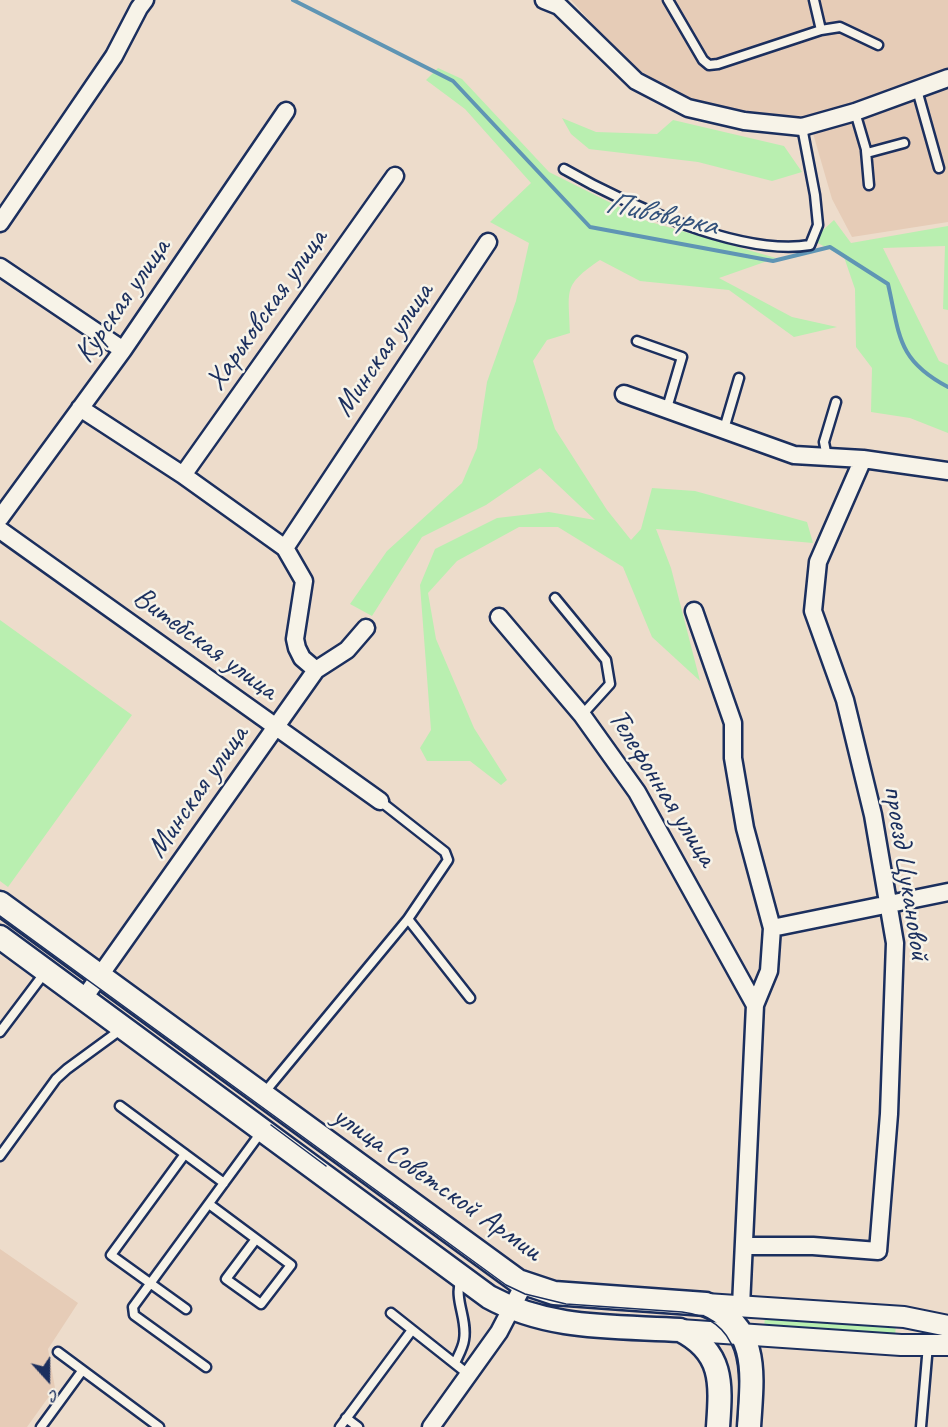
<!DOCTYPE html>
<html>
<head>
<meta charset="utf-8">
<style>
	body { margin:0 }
	#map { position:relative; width:948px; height:1427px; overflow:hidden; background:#eddccb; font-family:Caveat,sans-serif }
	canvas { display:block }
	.north { position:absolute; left:18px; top:1349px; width:60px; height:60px; -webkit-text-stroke:4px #f7f3e8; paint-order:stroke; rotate:159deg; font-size:16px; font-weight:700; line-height:24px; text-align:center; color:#1b2f5e }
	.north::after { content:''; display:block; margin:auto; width:21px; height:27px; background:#1b2f5e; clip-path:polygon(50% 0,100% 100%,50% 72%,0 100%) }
</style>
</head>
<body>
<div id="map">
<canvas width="948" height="1427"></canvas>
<div class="north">С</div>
</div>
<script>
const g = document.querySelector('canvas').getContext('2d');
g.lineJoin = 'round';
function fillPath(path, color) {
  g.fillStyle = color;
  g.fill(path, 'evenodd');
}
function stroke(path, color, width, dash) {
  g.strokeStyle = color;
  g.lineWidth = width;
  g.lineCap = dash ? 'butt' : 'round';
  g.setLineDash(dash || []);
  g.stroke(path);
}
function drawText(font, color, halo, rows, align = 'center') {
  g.font = font + ' Caveat,sans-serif';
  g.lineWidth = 5;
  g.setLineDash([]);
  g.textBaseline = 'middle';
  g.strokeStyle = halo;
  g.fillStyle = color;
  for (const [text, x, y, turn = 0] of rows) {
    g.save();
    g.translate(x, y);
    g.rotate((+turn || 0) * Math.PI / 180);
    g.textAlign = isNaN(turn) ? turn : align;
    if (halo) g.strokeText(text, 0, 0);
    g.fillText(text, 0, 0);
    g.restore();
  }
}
fillPath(new Path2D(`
	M571,0h377v222l-96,15 -20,-38 -24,-83 -63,-1 -50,-14 -59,-29z
	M0,1249l78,54 -30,46 7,39 -28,39h-27z`), '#e6ccb7');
fillPath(new Path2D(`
	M438,68l24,11 87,93 98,49 129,37 -57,20 73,39 45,10 -43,10 -65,-47 -89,-9 -40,-21c-38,26 -31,29 -30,73l-23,7 -14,21 22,68 52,81 24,30 10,-11 11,-41 43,3 112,31 6,21 -157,-14 15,39 29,113 -48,-44 -29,-70 -65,-40h-39l-62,34 -29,32 8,46 38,89 33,52 -6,5 -31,-24h-43l-7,-13 11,-18 -11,-145 15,-36 62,-31 52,-6 46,8 -55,-52 -54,37 -64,32 -50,79 -22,-12 37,-53 75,-68 15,-35 10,-66 29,-81 13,-58 -39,-21 41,-39 -66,-74 -39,-29z
	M562,118l34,14 61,2 16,-14 111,26 18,26 -30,9 -74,-19 -109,-13 -18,-15z
	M834,220l17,23 97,-17v84l-5,-1 2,-63 -62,2 56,113 9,4v68l-38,-15 -39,-6 1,-44 -16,-21 -1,-58 -11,-32 -32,-17z
	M0,620l132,95 -124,172 -8,-6z
	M765,1316l131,9 -1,11 -131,-8z`), '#b9efb0');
stroke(new Path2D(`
	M293,0l160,81 137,146 183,34 57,-14 58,37c12,52 9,76 60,103`), '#5f95b4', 4);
const service = new Path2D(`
	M668,0l35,60 6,5 9,-1 103,-34 19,-3 38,18
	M814,0l7,30
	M917,90l22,78
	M855,112l12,41 37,-10
	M866,151l3,34
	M564,169c59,34 178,88 246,76l8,-20 -3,-30 -13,-68
	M637,341l45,16 -15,51
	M724,429l15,-51
	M827,457l-3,-15 12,-40
	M555,598l51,62 4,24 -28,31
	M408,919l62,79
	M0,1032l46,-61
	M264,1093l144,-174 40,-59 -3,-8 -65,-51
	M120,1106l104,77
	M185,1154l-74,101 75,54
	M0,1156l56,-77 11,-10 56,-41
	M209,1204l82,61 -30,39 -35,-25 30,-40
	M391,1313l77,61
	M58,1352l101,75
	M455,1363c3,-7 8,-15 9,-23 4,-22 -11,-40 -3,-63
	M206,1367l-72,-52 -1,-8 129,-176
	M346,1418l12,9
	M41,1427l41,-56
	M340,1427l72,-97
	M921,1427l7,-82`);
const minor = new Path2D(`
	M544,0l15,6 77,75 52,27 56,13 58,6 53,-15 93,-34
	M0,223l114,-167 25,-48 6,-8
	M0,267l123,83
	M624,394l170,61 69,4 85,12
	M80,408l103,67 102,73 19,33 -9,58 2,9 5,10 14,12
	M183,475l212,-299
	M0,518l123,-168 163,-239
	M0,530l380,271
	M285,548l203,-306
	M694,611l39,112v35l12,70 27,100 -3,43 -14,34 -14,301
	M499,617l83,98 55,77 118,213
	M772,928l176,-36
	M84,998l232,-328 31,-20 19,-22
	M745,1246h68l65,5 11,-137 6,-171 -22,-128 -28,-115 -32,-89 5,-49 45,-103
	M431,1427l68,-95 25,-48`);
const tertiary = new Path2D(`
	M706,1304l198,13 44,9
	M680,1330l221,15h47`);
const secondary = new Path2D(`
	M0,903l518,378 36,12 152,11c55,24 46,73 43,123
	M0,937l489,360c60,33 124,29 191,33 44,22 41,54 38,97`);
stroke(service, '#1b2f5e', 13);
stroke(minor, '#1b2f5e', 21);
stroke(tertiary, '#1b2f5e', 24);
stroke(secondary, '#1b2f5e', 27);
stroke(service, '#f7f3e8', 8);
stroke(minor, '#f7f3e8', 16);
stroke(tertiary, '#f7f3e8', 20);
stroke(secondary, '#f7f3e8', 22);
stroke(new Path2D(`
	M0,916l506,369 19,9 41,10 116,8c65,8 58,66 55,115
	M271,1125l55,41`), '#1b2f5e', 1.5);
drawText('30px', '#1b2f5e', '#f7f3e8', [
	["Курская улица",123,301,-55],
	["Харьковская улица",267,310,-55],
	["Минская улица",384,350,-56],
	["Витебская улица",205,644,36],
	["Телефонная улица",662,788,58],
	["Минская улица",198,792,-55],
	["проезд Цукановой",906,873,81],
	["улица Советской Армии",437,1184,35]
]);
drawText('italic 32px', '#32517b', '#f7f3e8', [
	["Пивоварка",661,215,12]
]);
</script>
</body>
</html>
